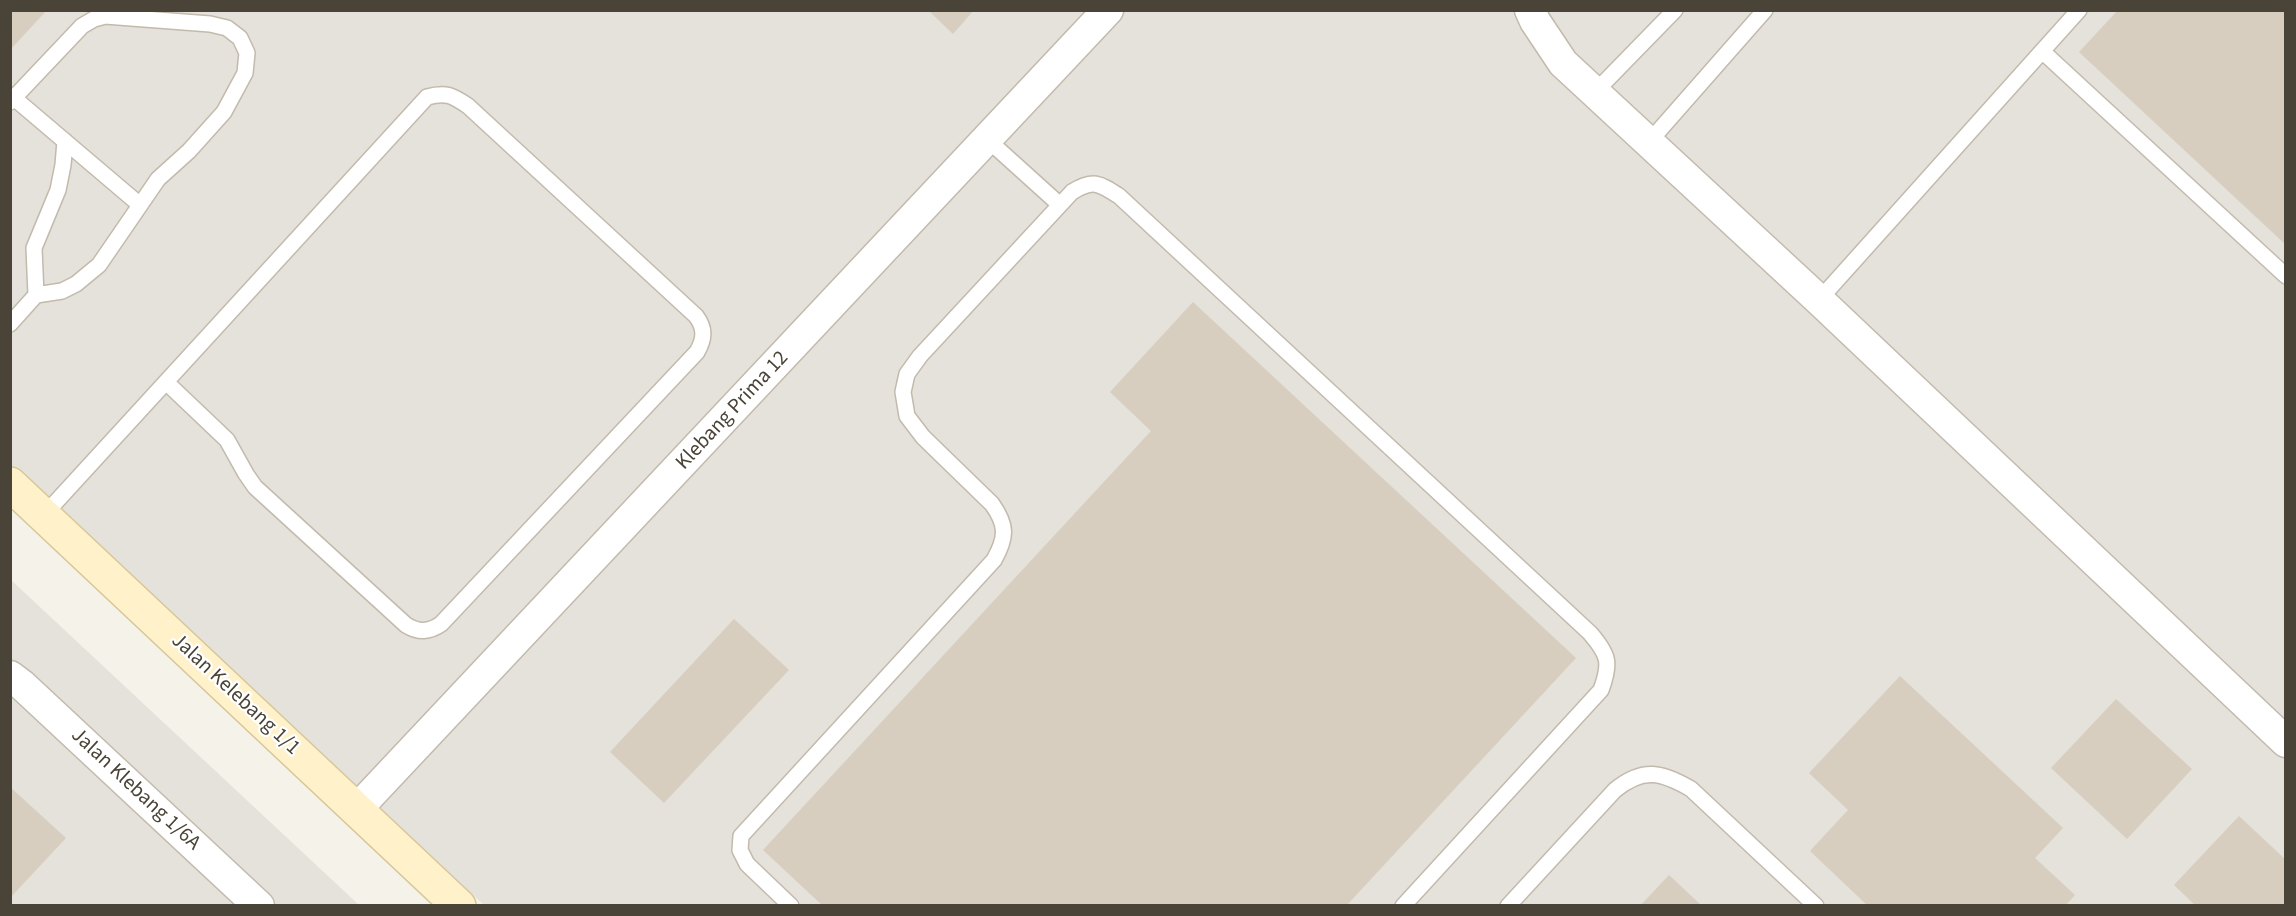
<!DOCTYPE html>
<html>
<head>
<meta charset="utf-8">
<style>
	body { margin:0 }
	#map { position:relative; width:2296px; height:916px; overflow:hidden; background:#f5f2ea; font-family:"Source Sans 3",sans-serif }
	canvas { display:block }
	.frame { position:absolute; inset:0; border:12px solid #4a4337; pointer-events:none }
</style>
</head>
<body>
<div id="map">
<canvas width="2296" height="916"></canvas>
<div class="frame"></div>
</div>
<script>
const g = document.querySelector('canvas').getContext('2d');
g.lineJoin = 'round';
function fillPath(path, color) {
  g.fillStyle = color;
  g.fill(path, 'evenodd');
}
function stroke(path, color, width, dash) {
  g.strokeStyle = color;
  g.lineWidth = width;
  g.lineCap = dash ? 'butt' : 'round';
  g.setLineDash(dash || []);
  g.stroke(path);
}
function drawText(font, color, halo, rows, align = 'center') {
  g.font = font + ' "Source Sans 3",sans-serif';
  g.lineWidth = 4.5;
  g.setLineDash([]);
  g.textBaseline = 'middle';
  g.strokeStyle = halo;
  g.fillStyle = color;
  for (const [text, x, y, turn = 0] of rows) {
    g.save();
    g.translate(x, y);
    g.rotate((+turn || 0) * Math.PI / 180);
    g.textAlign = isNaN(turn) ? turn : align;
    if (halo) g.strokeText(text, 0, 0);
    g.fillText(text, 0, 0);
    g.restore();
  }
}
fillPath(new Path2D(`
	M10,11h2275v894h-1801l-473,-430z
	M11,580l348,325h-348z`), '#e5e1db');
fillPath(new Path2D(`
	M10,10h37l-37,40z
	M928,10h46l-21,24z
	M2118,10h168v235l-207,-193z
	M1193,302l383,356 -230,248h-523l-60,-56 388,-419 -41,-39z
	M734,619l55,51 -125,133 -54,-51z
	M1900,676l163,152 -28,30 40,37 -10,11h-197l-58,-55 38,-41 -39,-37z
	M2116,699l76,70 -65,70 -76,-71z
	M10,787l56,51 -56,60z
	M2239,816l47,44v46h-90l-22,-21z
	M1669,875l33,31h-62z`), '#d8cebf');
const lane = new Path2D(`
	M2042,51l244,225
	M1595,92l80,-82
	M14,98l126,107
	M10,102l72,-76 12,-7 11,-3 105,8 17,4 13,10 7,15 -2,20 -21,39 -35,39 -31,28 -59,86 -23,19 -14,7 -26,4 -26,29
	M988,140l72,65
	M1649,142l116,-132
	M36,295l-2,-47 24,-58 5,-25 2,-24
	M1819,300l260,-290
	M44,515l383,-418c19,-5 25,-2 41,9l228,210c9,12 9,22 1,36l-256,272c-12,8 -22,9 -35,1l-151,-138 -9,-13 -19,-34 -61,-58
	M791,906l-44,-42 -7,-14 1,-14 253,-276c13,-23 13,-35 -2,-56l-69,-67 -16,-21 -4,-24 4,-18 13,-18 152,-164c21,-13 27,-9 47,4l471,437c19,22 21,30 11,57l-198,216
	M1508,906l107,-116c28,-23 47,-18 76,-1l125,117`);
const street = new Path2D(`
	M1530,10l5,11 28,42 256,237 467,442
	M10,676l12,9 237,221
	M357,809l751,-799`);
const secondary = new Path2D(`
	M10,484l449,422`);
stroke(lane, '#c2baac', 18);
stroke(street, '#c2baac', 33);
stroke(secondary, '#d7c798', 36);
stroke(lane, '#fff', 15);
stroke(street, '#fff', 30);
stroke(secondary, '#fff2ca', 33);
drawText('21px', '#4a4337', '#fff', [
	["Klebang Prima 12",733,411,-47],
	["Jalan Kelebang 1/1",235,695,43],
	["Jalan Klebang 1/6A",135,790,43]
]);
</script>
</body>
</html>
